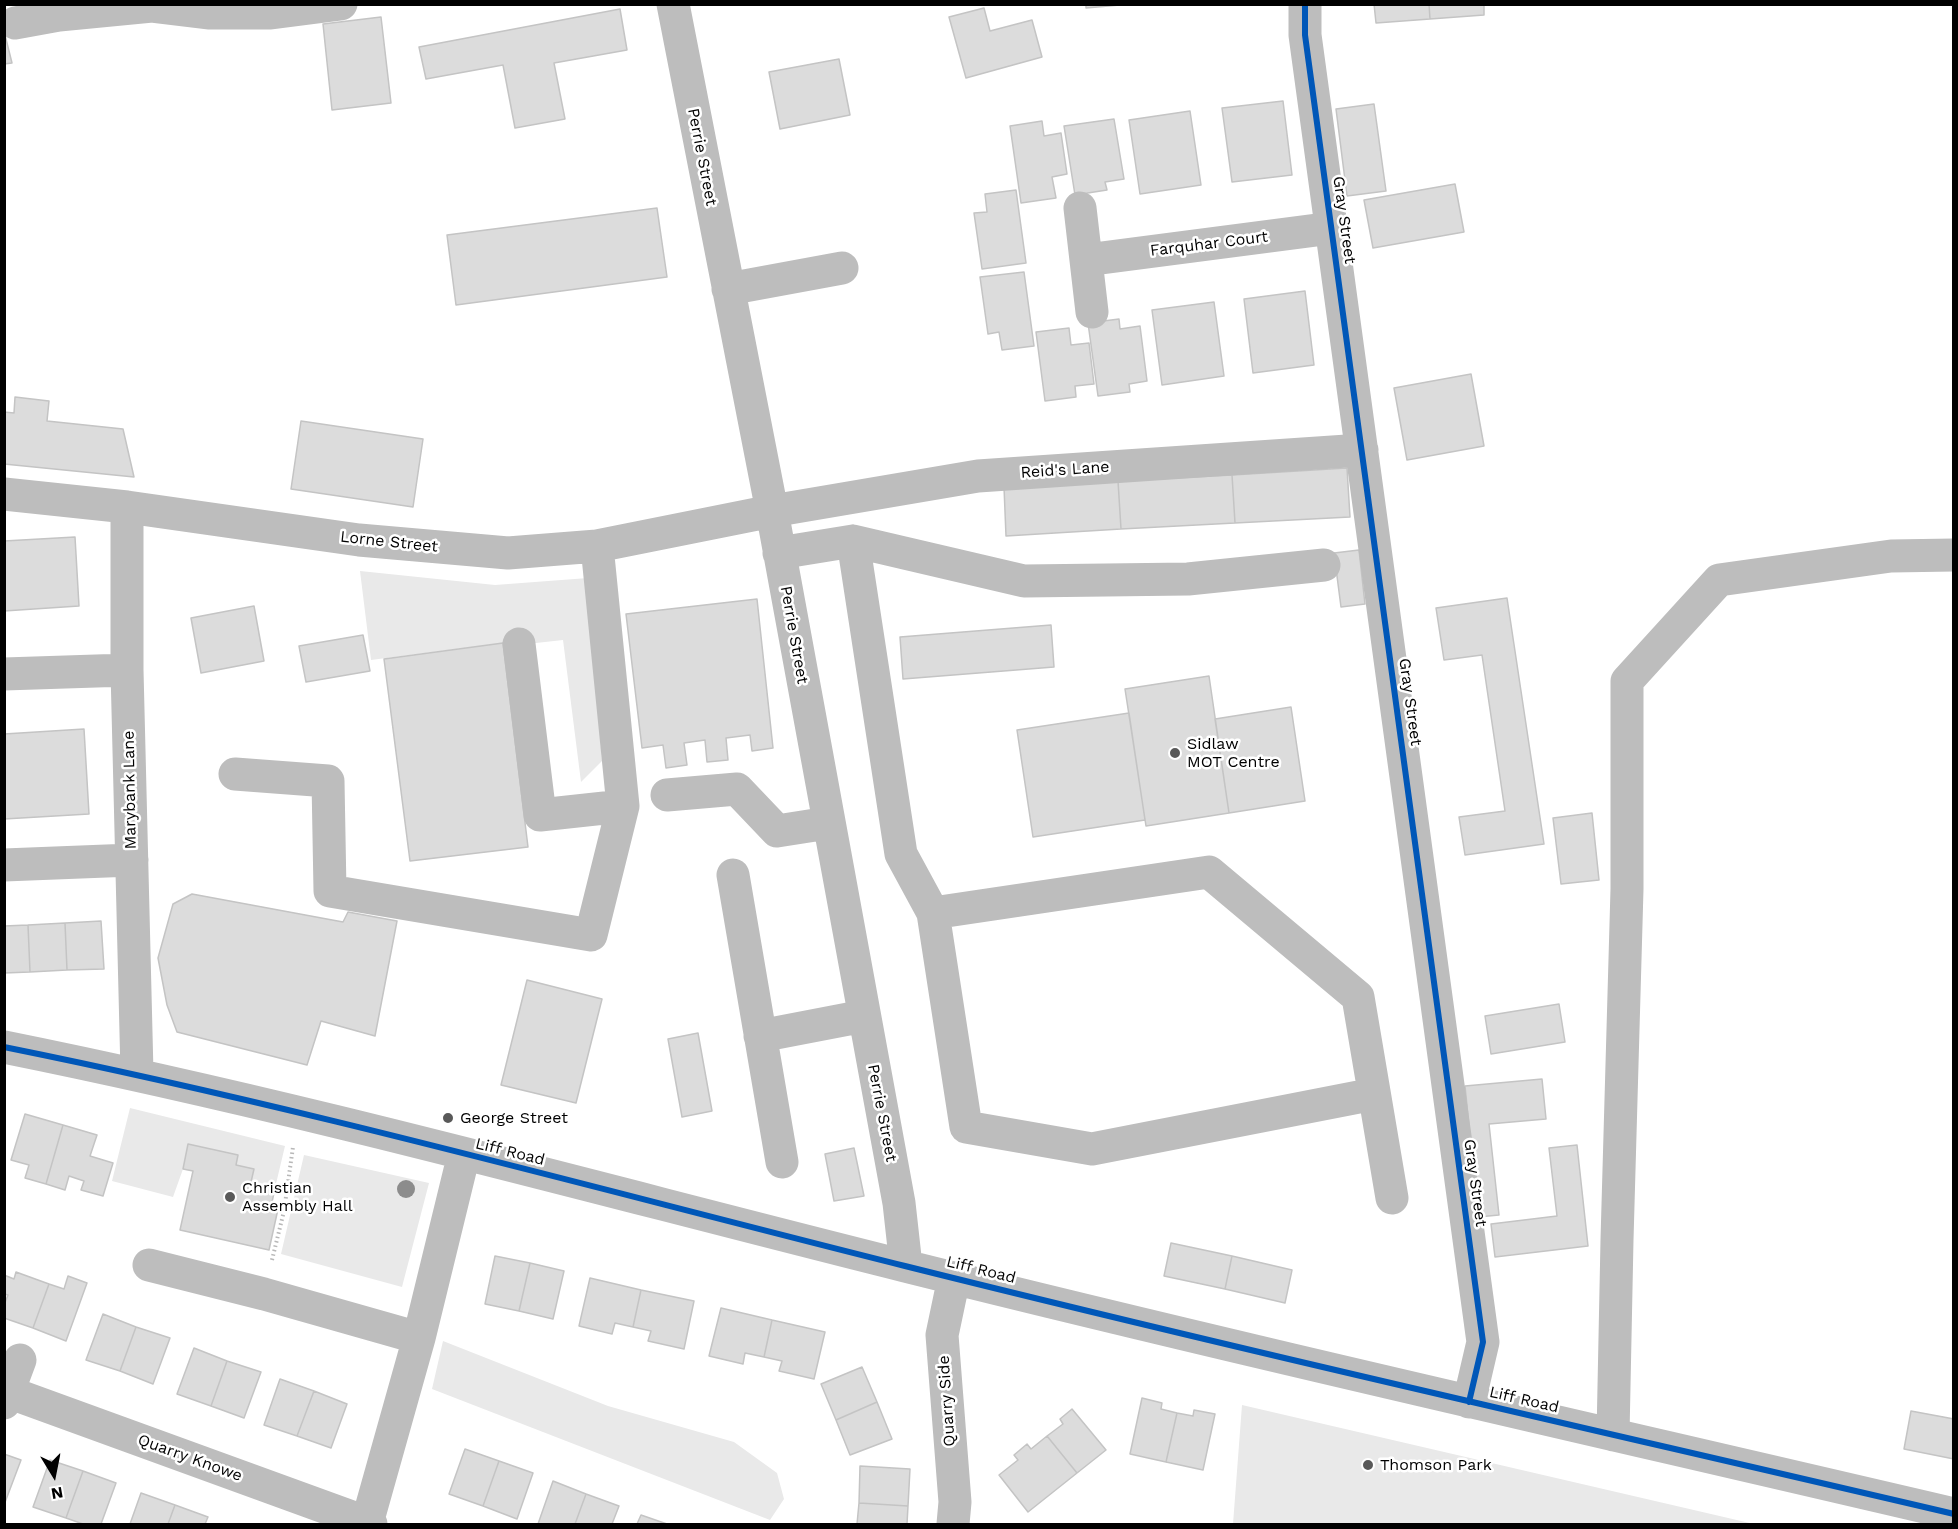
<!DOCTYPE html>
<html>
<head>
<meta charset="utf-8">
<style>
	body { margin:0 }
	#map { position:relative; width:1958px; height:1529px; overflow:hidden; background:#fff; font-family:"Work Sans",sans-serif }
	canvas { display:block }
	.frame { position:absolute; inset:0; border:6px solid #000; pointer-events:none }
	.north { position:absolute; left:24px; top:1445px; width:60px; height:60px; -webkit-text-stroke:4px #fff; paint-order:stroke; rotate:170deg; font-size:16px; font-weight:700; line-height:24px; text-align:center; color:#000 }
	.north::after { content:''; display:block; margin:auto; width:21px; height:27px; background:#000; clip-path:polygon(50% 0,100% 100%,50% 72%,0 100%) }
</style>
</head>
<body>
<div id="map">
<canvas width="1958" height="1529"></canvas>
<div class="frame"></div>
<div class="north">N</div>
</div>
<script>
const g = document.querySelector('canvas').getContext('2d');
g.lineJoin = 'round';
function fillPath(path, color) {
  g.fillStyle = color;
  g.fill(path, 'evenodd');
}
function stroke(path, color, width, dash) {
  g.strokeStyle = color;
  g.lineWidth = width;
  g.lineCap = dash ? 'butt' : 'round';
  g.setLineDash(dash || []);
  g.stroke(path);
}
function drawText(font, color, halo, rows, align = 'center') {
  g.font = font + ' "Work Sans",sans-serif';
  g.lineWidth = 5;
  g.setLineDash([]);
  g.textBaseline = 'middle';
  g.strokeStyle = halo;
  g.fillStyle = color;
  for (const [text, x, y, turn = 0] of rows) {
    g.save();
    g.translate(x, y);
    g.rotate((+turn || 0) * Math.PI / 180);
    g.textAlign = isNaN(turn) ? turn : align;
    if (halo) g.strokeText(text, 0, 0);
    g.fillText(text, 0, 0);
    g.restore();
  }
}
fillPath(new Path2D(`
	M360,571l135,14 93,-7 14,183 -21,21 -18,-142 -27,3h-33l-132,17z
	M130,1108l155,38 -10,42 -24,-6 3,-13 -18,-4 1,-10 -48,-11 -6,25 -10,28 -61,-16z
	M304,1155l125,28 -27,104 -121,-33z
	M443,1341l165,65 126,36 43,31 7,26 -14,21 -338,-131z
	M1242,1405l512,119h-521z`), '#e9e9e9');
const building = new Path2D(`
	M1086,4h34v1l-34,3z
	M1374,4h55l1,15 -54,4z
	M1429,4h55v11l-54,4z
	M984,8l6,23 42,-11 10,37 -76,21 -17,-61z
	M620,9l7,41 -73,13 11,56 -50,9 -12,-63 -77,14 -7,-32z
	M381,17l10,86 -59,7 -9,-86z
	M4,31l8,32 -8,1z
	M839,59l11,56 -70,14 -11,-57z
	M1283,101l9,74 -60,7 -10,-74z
	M1374,104l12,87 -39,5 -11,-87z
	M1190,111l11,74 -61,9 -11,-74z
	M1114,119l10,60 -19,3 2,8 -32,5 -11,-69z
	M1042,121l2,15 17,-3 6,41 -15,3 4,21 -35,5 -11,-77z
	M1455,184l9,48 -91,16 -9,-48z
	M1016,190l10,73 -44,6 -8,-56 13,-1 -2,-18z
	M657,208l10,69 -211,28 -9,-70z
	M1024,272l10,74 -32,4 -3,-18 -11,2 -8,-57z
	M1305,291l9,74 -61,8 -9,-74z
	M1214,302l10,74 -62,9 -10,-75z
	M1119,319l1,10 20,-3 7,55 -18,3 1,8 -32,4 -10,-73z
	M1069,328l2,17 18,-2 5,41 -19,2 1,11 -31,4 -9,-69z
	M1471,374l13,72 -77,14 -13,-72z
	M15,397l34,4 -2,20 76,8 11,48 -130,-13v-52l10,1z
	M301,421l122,18 -10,68 -122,-18z
	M1347,468l3,49 -115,6 -3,-48z
	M1232,475l3,48 -114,6 -3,-48z
	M1118,481l3,48 -115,7 -2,-49z
	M75,537l4,69 -75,5v-70z
	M1359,550l6,54 -24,3 -7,-54z
	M1507,598l37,246 -79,11 -6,-38 46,-6 -23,-156 -38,5 -8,-52z
	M757,599l16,149 -21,3 -2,-16 -24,3 2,22 -21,2 -2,-22 -21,3 3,22 -21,3 -3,-23 -21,3 -16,-134z
	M254,606l10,55 -63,12 -10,-55z
	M1051,625l3,42 -151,12 -3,-42z
	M363,635l7,36 -64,11 -7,-36z
	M503,643l25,204 -118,14 -26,-202z
	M1209,676l20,137 -83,13 -21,-137z
	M1291,707l14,94 -76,12 -14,-94z
	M1129,713l16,107 -112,17 -16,-107z
	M84,729l5,85 -85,5v-85z
	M1592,813l7,67 -38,4 -8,-66z
	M192,894l151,28 5,-10 49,9 -22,115 -54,-15 -14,44 -130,-33 -10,-27 -9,-47 15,-54z
	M101,921l3,48 -37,1 -2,-47z
	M65,923l2,47 -37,2 -2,-47z
	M28,925l2,47 -26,1v-47z
	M527,980l75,19 -26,104 -75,-18z
	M1559,1004l6,38 -74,12 -6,-38z
	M698,1033l14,78 -30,6 -14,-78z
	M1542,1079l4,40 -57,5 10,91 -21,2 -13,-131z
	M25,1114l38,11 -17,59 -21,-6 4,-13 -18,-5z
	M63,1125l34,10 -7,21 23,7 -10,33 -22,-6 3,-9 -15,-5 -4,14 -19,-6z
	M188,1144l50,11 -2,10 18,4 -3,13 24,6 -4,19 7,2 -9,41 -89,-20 13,-59 -10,-2z
	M1577,1145l11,101 -93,11 -4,-33 66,-8 -8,-68z
	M854,1148l10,48 -30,5 -9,-47z
	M1171,1243l61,13 -7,33 -61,-13z
	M495,1256l35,7 -11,48 -34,-7z
	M1232,1256l60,14 -7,33 -60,-14z
	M530,1263l34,8 -11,48 -34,-8z
	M16,1272l33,12 -16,44 -29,-10v-13l4,-10 -4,-1v-19l10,4z
	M68,1276l19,7 -21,58 -33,-13 16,-44 15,5z
	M590,1278l51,12 -8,37 -18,-4 -3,11 -33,-8z
	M641,1290l53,11 -10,48 -36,-8 3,-10 -18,-4z
	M721,1308l51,12 -8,37 -19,-4 -2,11 -34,-8z
	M103,1314l33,13 -16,44 -34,-11z
	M772,1320l53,12 -11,47 -35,-8 3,-10 -18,-4z
	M136,1327l34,11 -17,46 -33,-13z
	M194,1348l33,13 -16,45 -34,-12z
	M227,1361l34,11 -17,46 -33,-12z
	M862,1367l15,35 -41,18 -15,-36z
	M280,1379l34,12 -17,45 -33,-11z
	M314,1391l33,13 -16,44 -34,-12z
	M1142,1398l20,5 -1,6 16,4 -11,49 -36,-8z
	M877,1402l15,37 -42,16 -14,-35z
	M1072,1409l34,41 -29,23 -30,-37 16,-12 -3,-5z
	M1194,1410l21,4 -12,56 -37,-8 11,-49 16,3z
	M1911,1411l43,8v40l-50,-10z
	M1047,1436l30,37 -49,39 -29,-37 19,-15 -4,-5 13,-11 4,5z
	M465,1449l34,12 -16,45 -34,-12z
	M4,1454l17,6 -17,45z
	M50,1460l33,11 -17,47 -33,-11z
	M499,1461l34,12 -16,46 -34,-13z
	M860,1466l50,3 -2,37 -49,-3z
	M83,1471l33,12 -15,41h-18l-17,-6z
	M553,1481l33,13 -11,30h-37z
	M141,1493l34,12 -7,19h-38z
	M586,1494l33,12 -7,18h-37z
	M859,1503l49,3 -1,18h-50z
	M175,1505l33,12 -3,7h-37z
	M641,1515l26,9h-30z`);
fillPath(building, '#dcdcdc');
stroke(building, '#c4c4c4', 1.5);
stroke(new Path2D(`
	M272,1260l12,-49 9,-64`), '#b8b8b8', 4, [1.5, 3]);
stroke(new Path2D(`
	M673,4l99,507 127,692 7,63
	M1305,4v31l178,1307 -14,60
	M15,23l44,-8 93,-9 58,7h61l70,-9
	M1080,208l12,104
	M1086,260l246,-32
	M728,289l114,-21
	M4,494l123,13 232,33 149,13 89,-7 175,-35 206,-35 384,-26
	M127,507v163l10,403
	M853,541l48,313 32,59 276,-41 149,125 34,201
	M779,553l74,-12 171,40 164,-2 136,-14
	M519,644l21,171 83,-9 -26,-260
	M4,674l123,-4
	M235,774l93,7 2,110 261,44 32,-129
	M667,795l70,-6 40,42 51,-8
	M4,865l128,-5
	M733,875l49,287
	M933,913l33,214 126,22 282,-55
	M760,1036l104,-20
	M4,1047c303,61 601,144 901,219 348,87 699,166 1049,248
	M149,1265l115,29 155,44
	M8,1392l363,132
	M4,1403l16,-43
	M1613,1435l4,-195 10,-351v-208l92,-101 172,-24 63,-1
	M367,1523l52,-185 45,-184
	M953,1524l2,-22 -13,-167 12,-57`), '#bdbdbd', 33);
stroke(new Path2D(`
	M1305,4v31l178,1307 -14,60
	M4,1047c303,61 601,144 901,219 348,87 699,166 1049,248`), '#0057b8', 6);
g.fillStyle = '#8c8c8c';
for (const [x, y] of [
	[406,1189]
]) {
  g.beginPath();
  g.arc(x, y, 9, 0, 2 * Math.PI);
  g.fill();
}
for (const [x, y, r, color] of [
	[1175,753,6,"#595959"],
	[448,1118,6,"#595959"],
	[230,1197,6,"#595959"],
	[1368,1465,6,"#595959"]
]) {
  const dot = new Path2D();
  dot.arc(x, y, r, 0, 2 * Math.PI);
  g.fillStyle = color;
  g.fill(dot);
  stroke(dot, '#fff', 2);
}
drawText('16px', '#000', '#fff', [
	["Perrie Street",702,157,79],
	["Gray Street",1344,220,82],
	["Farquhar Court",1209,244,-7],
	["Reid's Lane",1065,470,-4],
	["Lorne Street",389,542,6],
	["Perrie Street",794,635,80],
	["Gray Street",1410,702,82],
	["Marybank Lane",130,790,-91],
	["Perrie Street",882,1113,79],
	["Liff Road",510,1152,14],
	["Gray Street",1475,1183,82],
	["Liff Road",981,1270,14],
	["Liff Road",1524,1400,13],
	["Quarry Side",947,1401,-94],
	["Quarry Knowe",190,1458,20]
]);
drawText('16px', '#000', '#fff', [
	["Sidlaw",1187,744],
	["MOT Centre",1187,762],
	["George Street",460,1118],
	["Christian",242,1188],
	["Assembly Hall",242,1206],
	["Thomson Park",1380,1465]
], 'left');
</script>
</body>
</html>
